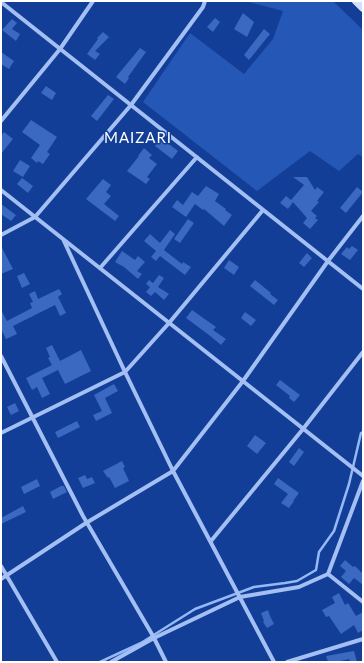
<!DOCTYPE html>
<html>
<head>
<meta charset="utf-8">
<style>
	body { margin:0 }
	#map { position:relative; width:364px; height:663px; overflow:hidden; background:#123e97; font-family:Lato,sans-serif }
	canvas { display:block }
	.frame { position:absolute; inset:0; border:2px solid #fff; pointer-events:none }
</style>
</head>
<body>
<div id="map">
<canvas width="364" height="663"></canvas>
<div class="frame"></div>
</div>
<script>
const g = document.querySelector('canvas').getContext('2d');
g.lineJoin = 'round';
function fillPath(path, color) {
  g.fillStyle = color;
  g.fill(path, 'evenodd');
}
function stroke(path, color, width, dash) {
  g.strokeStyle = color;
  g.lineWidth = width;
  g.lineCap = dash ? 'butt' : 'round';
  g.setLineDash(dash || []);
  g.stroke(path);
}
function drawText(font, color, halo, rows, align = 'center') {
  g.font = font + ' Lato,sans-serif';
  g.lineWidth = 3;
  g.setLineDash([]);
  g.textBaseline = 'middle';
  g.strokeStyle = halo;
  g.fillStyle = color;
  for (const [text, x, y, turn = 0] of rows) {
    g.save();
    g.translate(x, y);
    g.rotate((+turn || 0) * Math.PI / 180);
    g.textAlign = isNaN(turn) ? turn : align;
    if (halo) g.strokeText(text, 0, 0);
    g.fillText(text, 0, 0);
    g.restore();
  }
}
fillPath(new Path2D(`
	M250,1h83l30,29v127l-5,-3 -19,17 -29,-20 -53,40 -114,-89 47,-69 54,41 29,-35 10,-28 -34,-9z`), '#2557b6');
stroke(new Path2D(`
	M100,662l41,-19 54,-34 59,-22 31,-4 12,-2 19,-11 3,-18 15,-21 15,-47 12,-51 2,-1`), '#95b8f6', 2.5);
fillPath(new Path2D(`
	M243,13l11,9 -7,15 -13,-8z
	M215,18l5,4 -7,10 -6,-5z
	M12,19l5,4 -5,6 8,5 -4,7 -14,-11z
	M264,29l6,5 -21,26 -5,-5z
	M103,32l6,5 -14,14 5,3 -5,6 -8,-6 11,-15 -1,-1z
	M140,48l6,4 -18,25 1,1 -4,6 -9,-7z
	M1,52l13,9 -5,8 -8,-5z
	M46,86l10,7 -4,7 -11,-7z
	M108,95l6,4 -17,22 -6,-5z
	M31,120l26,17 -10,15 3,2 -7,10 -5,-3 -1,2 -6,-5 9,-13 -18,-13z
	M4,132l9,7 -12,15v-18z
	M161,138l17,13 -6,8 -17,-13z
	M144,148l8,7 -3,3 8,6 -10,13 3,2 -4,5 -19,-13 12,-15h-1z
	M20,160l10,6 -7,11 -10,-6z
	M293,177h14l8,13 2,-3 7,5 -7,9 2,1 -8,9 6,5 -2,2 3,2 -8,9 -7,-6 4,-5 -14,-16 -5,7 -8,-6 6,-7 5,4 13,-15z
	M22,178l11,8 -5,7 -11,-9z
	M103,179l8,6 -5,7 5,4 -7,8 15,12 -4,5 -29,-22z
	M206,186l13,8 -4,7 11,8 -1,1 7,5 -8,11 -20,-17 -1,1 -8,-6 -9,13 -14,-10 5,-7 6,5 9,-13 6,4z
	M357,187l6,5 -17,21 -6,-5z
	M1,204l15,11 -5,6 -10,-7z
	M188,219l6,4 -14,20 -6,-4z
	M170,230l5,4 -11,16 18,14 1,-2 8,5 -6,8 -25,-19 -4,5 -5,-4 5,-6 -12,-10 6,-7 10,9z
	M1,246l12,23 -12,5z
	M352,246l6,4 -8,10 -9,-6 6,-7 2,2z
	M122,251l13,9 3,-4 7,6 -8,9 5,3 -4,5 -14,-12 -9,-5z
	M307,253l5,5 -8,9 -5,-4z
	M229,260l10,7 -5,8 -10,-7z
	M24,273l6,11 -8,4 -5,-12z
	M159,275l5,3 -6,9 11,7 -5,6 -9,-8 -4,4 -5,-4 4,-5 -4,-3 3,-4 4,3z
	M255,280l16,13 -1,1 8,6 -4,5 -24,-19z
	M59,289l3,5 -4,3 8,16 -6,3 -5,-11 -42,21 4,8 -11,5 -5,-10v-19l6,11 25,-13 -2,-5 3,-1 -4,-8 6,-3 3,8z
	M192,310l24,17 -3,3 13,9 -5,6 -12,-10 2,-2 -2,2 -23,-17z
	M245,312l11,8 -5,6 -10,-8z
	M52,345l8,16 21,-11 10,21 -26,13 -7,-14 -16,8 8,16 -8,4 -5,-11 -5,3 -6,-12 26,-13 -4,-7 2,-1 -4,-9z
	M280,380l20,15 -6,7 -5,-4 1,-2 -14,-11z
	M114,384l4,7 -13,7 7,15 -16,8 -3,-6 9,-4 -8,-16z
	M15,403l4,8 -8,4 -4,-8z
	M77,421l3,6 -22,11 -3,-6z
	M255,435l11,8 -9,11 -10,-8z
	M299,448l5,4 -10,14 -5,-4z
	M122,461l3,6 -2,1 6,13 -14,7 -6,-11 -1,1 -5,-7z
	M85,475l2,4 5,-2 3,6 -12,5 -5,-10z
	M278,478l21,15 -6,8h1l-5,7 -8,-5 7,-9 -14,-10z
	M37,479l3,7 -16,8 -3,-7z
	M61,486h3l3,6 -14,7 -3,-7z
	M23,506l3,6 -25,12v-6z
	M345,560l8,7 2,-1 8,8v11l-9,-7 -5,6 -8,-7 5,-6 -6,-5z
	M339,593l6,12 3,-2 8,13 7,-4v18l-5,3 -4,-8 -13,9 -12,-18 -3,1 -4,-7 13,-7 -3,-6z
	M268,610l2,6 4,8 -7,4 -4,-6 1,-1 -3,-8z
	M354,651l3,11h-7l-1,-3 -12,3h-9l-2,-6z`), '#3b68c0');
stroke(new Path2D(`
	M1,2l362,287
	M1,121l59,-72 33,-48
	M1,190l362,286
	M1,235l34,-18 96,-112 72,-98 2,-6
	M63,239l62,133 48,99 101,191
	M100,268l97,-111
	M1,356l82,160 70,120 13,26
	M1,433l124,-61 44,-49 94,-113
	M211,541l92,-112 60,-77
	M1,566l56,96
	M328,574l35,28
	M1,579l85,-56 87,-52 70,-90 85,-120 35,-45
	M111,662l43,-24 86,-41 59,-10 29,-13 35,-93
	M287,662l76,-23`), '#a3bff3', 4);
stroke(new Path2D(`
	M356,1l7,7`), '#d3e0fd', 8);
g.letterSpacing = '1px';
drawText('15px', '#fff', '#123e97', [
	["MAIZARI",138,138]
]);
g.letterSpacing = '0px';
</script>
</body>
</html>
